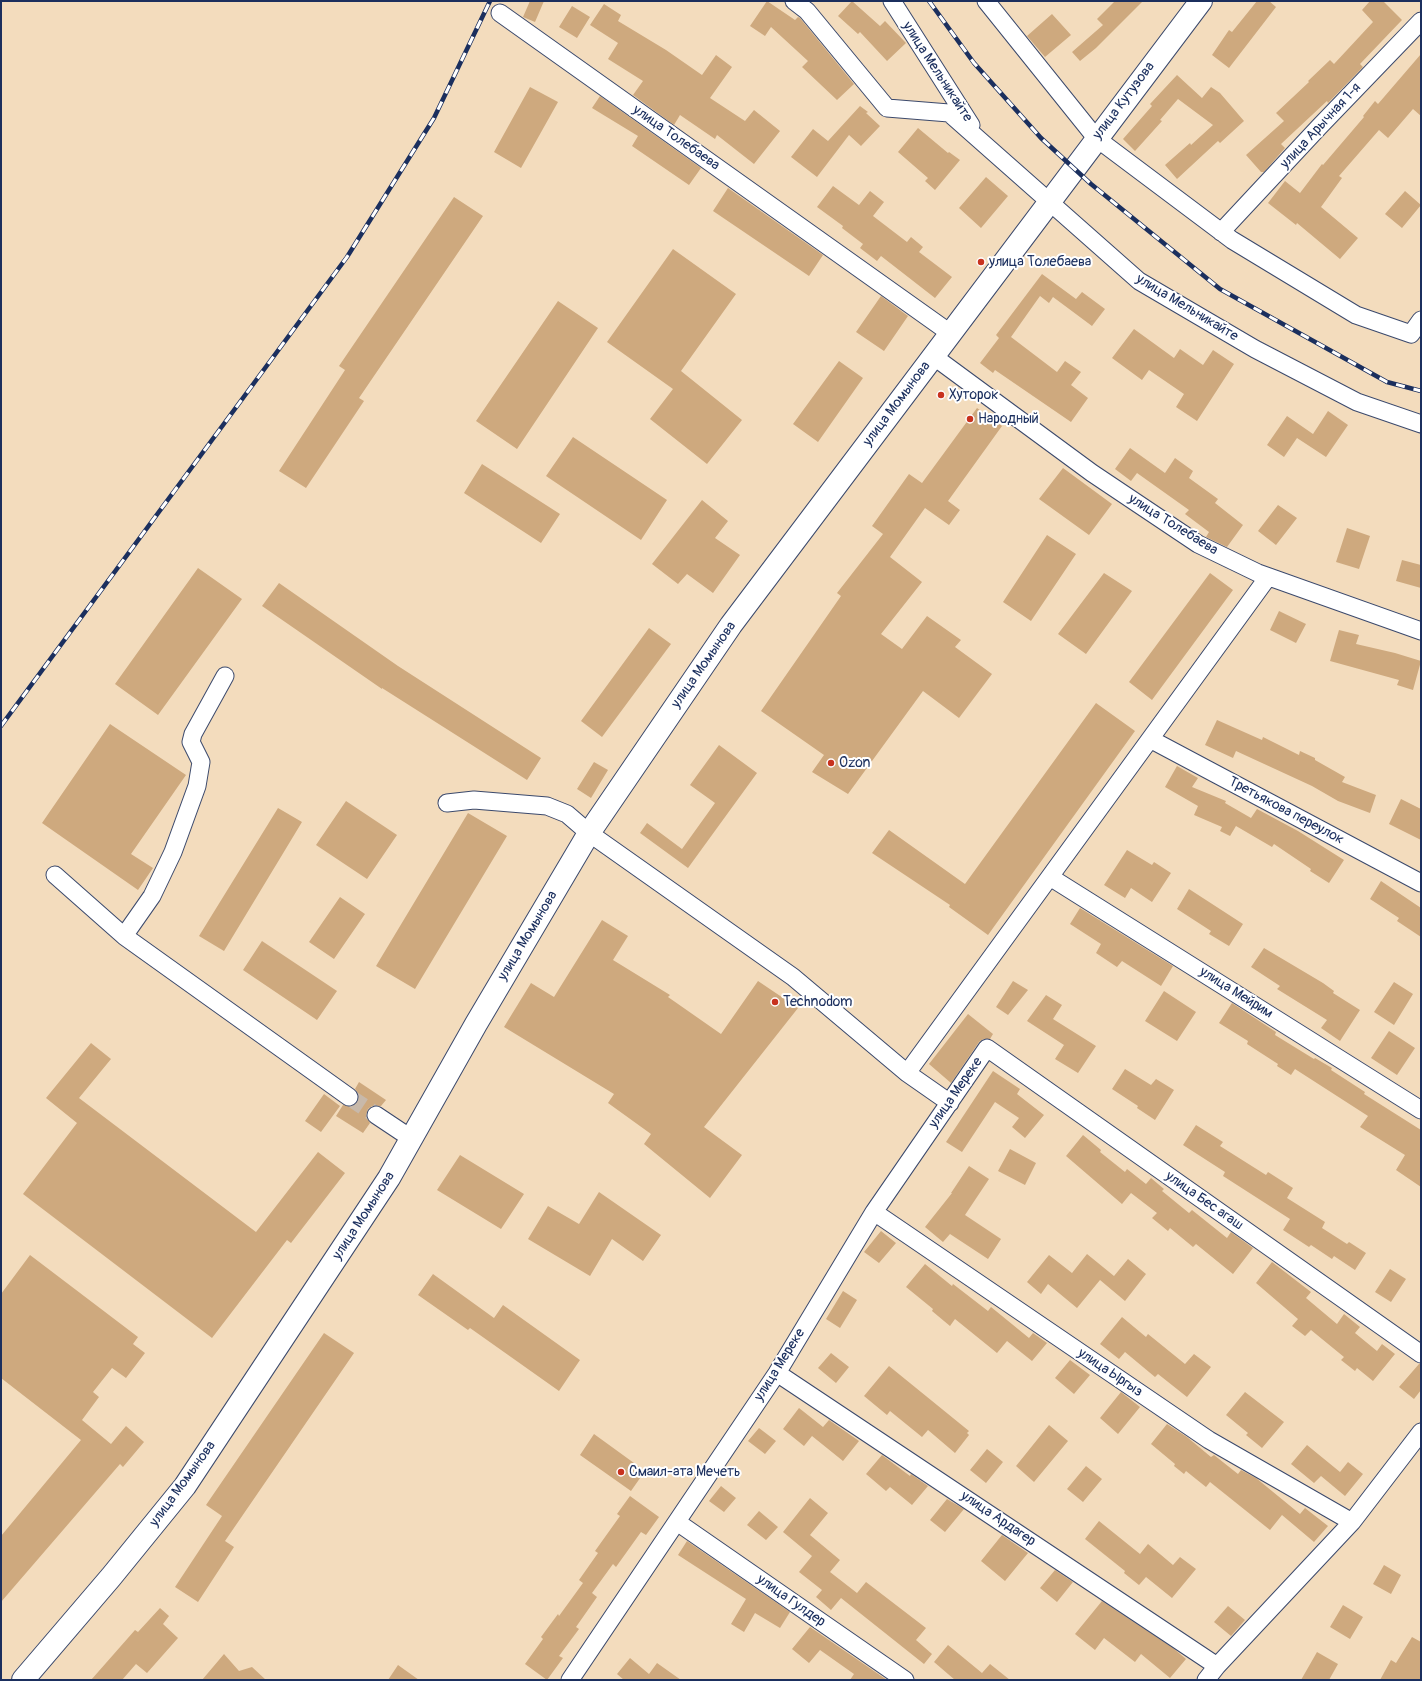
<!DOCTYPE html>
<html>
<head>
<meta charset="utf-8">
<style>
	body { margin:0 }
	#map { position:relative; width:1422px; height:1681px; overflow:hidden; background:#f3dcbd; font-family:Pangolin,sans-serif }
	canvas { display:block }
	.frame { position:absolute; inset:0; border:2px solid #1b2f5e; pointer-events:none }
</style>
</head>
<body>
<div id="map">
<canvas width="1422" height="1681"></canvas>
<div class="frame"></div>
</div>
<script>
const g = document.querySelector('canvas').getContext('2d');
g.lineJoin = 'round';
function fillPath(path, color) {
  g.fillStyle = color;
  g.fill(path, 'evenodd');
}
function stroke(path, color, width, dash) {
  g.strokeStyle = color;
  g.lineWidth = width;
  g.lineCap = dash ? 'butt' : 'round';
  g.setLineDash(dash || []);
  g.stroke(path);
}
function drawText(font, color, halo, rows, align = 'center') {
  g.font = font + ' Pangolin,sans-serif';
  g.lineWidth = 4;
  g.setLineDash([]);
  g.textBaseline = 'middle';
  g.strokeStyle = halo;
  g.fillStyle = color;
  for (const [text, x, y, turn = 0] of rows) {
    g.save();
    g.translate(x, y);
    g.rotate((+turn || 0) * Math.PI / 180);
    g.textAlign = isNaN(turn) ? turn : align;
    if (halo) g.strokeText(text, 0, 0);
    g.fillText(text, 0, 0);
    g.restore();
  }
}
fillPath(new Path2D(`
	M530,1h14l-9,21 -12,-5z
	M767,1l28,19 3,-3 2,1 54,66 -17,16 -35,-33 6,-6 -37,-34 -6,9 -15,-10z
	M852,1l28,25 5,-5 21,22 -19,18 -27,-29 -2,2 -20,-18z
	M1115,1h28l-47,47 -16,13 -8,-9 31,-27 -6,-6z
	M1257,1h12l7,6 -47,61 -17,-13 17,-25 3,2z
	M1370,1h13l19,19 -42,44 3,3 -35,36 -1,-2 -46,43 4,4 -21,24h-3l-15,-17 38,-34 -8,-8 33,-31 -1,-1 22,-21 4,4 39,-42 -11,-12z
	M604,4l17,11 -3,6 48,29 36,25 14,-20 16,12 -22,31 35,23 9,-11 26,21 -26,33 -37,-29 -2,4 -35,-24 -6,10 -41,-30 10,-14 -35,-22 10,-16 -28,-18z
	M572,6l18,11 -13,21 -18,-11z
	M1052,14l19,21 -26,22 -18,-21z
	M1421,54v62l-8,-7 -25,29 -9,-8 -40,46 3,2 -21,29 37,31 -18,21 -43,-36 -1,2 -28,-22 17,-22 15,12 22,-29 1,1 41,-48 -1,-1 12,-15 3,3z
	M1177,75l25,23 9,-11 9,6 24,28 -24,22 -2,-2 -41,38 -12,-14 25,-22 1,2 22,-20 -35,-26 -18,21 2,1 -27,30 -12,-12 29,-33 -2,-2z
	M530,87l28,15 -37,66 -27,-16z
	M600,96l101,72 -12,17 -57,-39 6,-10 -46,-28z
	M860,106l8,6 -2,1 14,13 -19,20 -12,-11 -32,42 -26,-20 22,-28 15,12z
	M918,128l30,25 1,-1 11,8 -25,30 -10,-9 3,-3 -30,-26z
	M986,177l22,19 -27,32 -22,-20z
	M833,186l26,19 11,-14 14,11 -11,14 34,26 4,-5 12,10 -4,5 33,25 -17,21 -54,-42 -4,5 -17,-13 3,-4 -21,-16 1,-2 -26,-19z
	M728,188l95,67 -14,21 -96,-65z
	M1405,191l16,14 -19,23 -17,-14z
	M454,197l29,19 -124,182 5,3 -58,87 -27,-17 66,-101 -6,-4z
	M673,249l63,45 -55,77 61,49 -35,44 -57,-45 23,-30 -66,-47z
	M1042,274l34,25 6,-7 23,17 -13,17 -39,-29 -4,6 -9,-7 -29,41 46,35 8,-11 16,11 -10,13 17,13 -17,24 -76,-52 -2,3 -13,-10 19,-25 -3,-3z
	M881,296l27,20 -24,35 -28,-19z
	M558,301l40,27 -81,121 -41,-28z
	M1134,329l40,29 6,-9 23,16 10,-15 21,14 -37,57 -21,-14 8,-13 -35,-24 -7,10 -30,-22z
	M839,361l24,17 -45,64 -25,-18z
	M977,408l25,18 -54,75 12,9 -11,15 -24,-17 -35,49 32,25 -41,52 21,15 25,-33 34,24 -6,7 37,27 -33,44 -36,-27 -75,103 -36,-22 12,-17 -63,-44 80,-115 -4,-3 46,-59 -11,-8 37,-52 13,9z
	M1328,411l20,14 -22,32 -29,-19 -13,19 -17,-12 20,-29 26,18z
	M573,437l94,63 -26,40 -95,-64z
	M1130,448l35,25 10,-15 18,13 -4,7 29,21 -3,4 28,22 -16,22 -21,-10 3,-5 -24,-18 4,-4 -52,-37 -6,8 -16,-12z
	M482,464l78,50 -19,29 -77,-50z
	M1063,468l49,36 -23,31 -50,-36z
	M702,500l26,21 -13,17 25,17 -27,38 -26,-19 -9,10 -26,-20z
	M1278,505l19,13 -21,27 -18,-14z
	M1347,528l23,8 -11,33 -23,-7z
	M1047,535l29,19 -45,67 -28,-19z
	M1402,560l19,5v23l-25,-7z
	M198,568l44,31 -84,116 -43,-31z
	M1104,573l28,18 -46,63 -28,-20z
	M1210,573l23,17 -81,110 -23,-18z
	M279,583l119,83 143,92 -14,22 -145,-92v1l-120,-83z
	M1279,611l27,13 -10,19 -26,-13z
	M649,628l22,16 -69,93 -21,-16z
	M1339,630l20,5 -3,9 39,9 26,8 -8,29 -16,-5 2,-5 -69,-19z
	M1096,703l39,28 -147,204 -39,-28 1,-2 -78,-52 17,-23 76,54z
	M1217,720l45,20 1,-3 36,18 1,-4 15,7v2l30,17 -3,5 34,13 -6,18 -32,-12 -26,-15 -76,-35 -3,7 -28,-13z
	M110,724l76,51 -55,79 22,14 -15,22 -96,-67z
	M719,745l38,28 -69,95 -48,-35 7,-10 35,26 33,-46 -25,-18z
	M594,762l14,8 -17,28 -14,-9z
	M1177,766l21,12 -6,9 34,14 -1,2 26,15 6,-9 41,22 46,29 -15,23 -19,-12 1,-2 -37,-25 -2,3 -36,-21 -6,10 -10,-5 2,-4 -28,-12 4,-9 -33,-19z
	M1401,799l20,10v31l-32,-16z
	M346,801l51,34 -30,44 -51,-34z
	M278,808l24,14 -78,129 -25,-15z
	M468,813l39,23 -92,153 -39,-23z
	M1127,850l25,15 2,-3 17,11 -19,29 -21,-14 -6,10 -21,-13z
	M1381,881l40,27v29l-24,-16 2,-3 -29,-19z
	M1189,889l54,35 -14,22 -20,-12 2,-3 -34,-22z
	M340,897l25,17 -31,45 -25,-17z
	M1080,908l93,58 -12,20 -39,-25 -5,6 -21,-14 5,-9 -31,-20z
	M602,920l26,16 -15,24 57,35 -2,2 53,37 37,-53 40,27 -94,119 38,28 -32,43 -66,-54 7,-10 -43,-31 6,-9 -110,-67 27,-44 23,14z
	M262,941l75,50 -20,29 -74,-50z
	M1264,948l59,35 11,8 -1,2 27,17 -20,31 -19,-13 6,-8 -50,-31 3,-3 -29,-19z
	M1013,981l15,9 -20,25 -12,-8z
	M1394,982l19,12 -19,31 -20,-13z
	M1164,991l32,21 -19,29 -32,-20z
	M1046,995l16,10 -9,14 43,27 -18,27 -23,-14 9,-14 -37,-24z
	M1232,1003l44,29 -1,3 39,24 1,-1 17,10 -1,2 34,22 -1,2 57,36v57l-25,-17 9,-15 -45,-28 8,-11 -73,-47 -4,6 -14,-9 1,-2 -31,-20 1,-3 -29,-18z
	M968,1014l25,20 -3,5h-7l-4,3 -28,41 -22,-19z
	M1389,1031l26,17 -18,27 -26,-17z
	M91,1043l20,16 -32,39 177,134 62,-80 27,21 -54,70 -4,-3 -75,98 -189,-144 54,-71 -31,-25z
	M1125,1069l26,16 5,-6 18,11 -19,30 -18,-12 1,-2 -26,-17z
	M993,1071l27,18 -3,5 27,21 -19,23 -13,-11 7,-9 -24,-16 -33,50 -16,-10z
	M359,1082l27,18 -5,6h-9l-4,3 -2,6 4,8 -7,10 -27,-17 7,-11 10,1 4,-4 1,-9 -3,-4z
	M324,1094l16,12 -19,26 -16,-11z
	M1196,1125l27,17 -3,4 46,29 2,-3 25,16 -6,10 38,24 -3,6 25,16 2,-2 17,11 -11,17 -21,-14 -2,3 -21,-14 -2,2 -26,-17 7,-11 -67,-43 2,-4 -42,-27z
	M1083,1135l18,15 -1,2 25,20 2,-3 19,15 5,-6 13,11 -2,2 27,22 3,-3 35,28 4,-6 22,16 -20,26 -37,-30 -3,3 -23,-19 -2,3 -16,-13 5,-5 -26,-20 -9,11 -56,-48z
	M1010,1149l26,14 -11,22 -27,-14z
	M460,1155l64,39 -23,35 -64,-39z
	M969,1166l20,13 -24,36 36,24 -13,20 -38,-25 -7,8 -18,-15 27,-34h-1z
	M599,1192l62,43 -18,26 -31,-22 -22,37 -62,-37 20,-33 31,18z
	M881,1231l15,12 -17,20 -15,-11z
	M1087,1254l27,22 14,-17 18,15 -21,27 -25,-21 -23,28 -29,-24 -7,10 -14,-12 22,-27 23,18z
	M30,1255l108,82 -5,7 12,9 -19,25 -14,-10 -19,24 6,5 -17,23 29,24 15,-18 18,16 -21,25 -3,-3 -119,138v-66l80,-96 -80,-62v-84z
	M1272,1262l39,30 -5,6 31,26 7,-10 16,13 -5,6 22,18 5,-7 13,10 -22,27 -16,-13 -2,3 -14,-11 3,-3 -33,-27 -6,6 -13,-10 6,-7 -42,-36z
	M925,1264l27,22 1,-2 35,27 3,-4 38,31 4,-5 14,10 -15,18 -25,-20 -10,12 -42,-34 -5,7 -18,-15 1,-2 -27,-22z
	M1390,1269l16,10 -15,23 -16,-10z
	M433,1274l61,44 9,-13 77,55 -21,31 -89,-63 -2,2 -50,-35z
	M843,1291l14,9 -17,28 -14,-9z
	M1122,1317l24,20 2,-3 37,30 9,-10 17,13 -24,30 -29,-23 -3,3 -30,-25 -6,7 -19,-15z
	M324,1333l30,20 -129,188 9,6 -36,55 -23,-15 47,-71 -16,-11z
	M831,1353l18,14 -13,16 -18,-15z
	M1070,1360l20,15 -16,19 -19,-16z
	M1419,1364h2v26l-7,9 -15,-12z
	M889,1366l80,65 -2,2 2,2 -14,18 -27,-23 -6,7 -32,-26 -3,4 -23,-19z
	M1121,1392l19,15 -22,27 -18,-16z
	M1245,1392l39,30 -22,26 -16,-13 2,-2 -22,-18z
	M799,1408l24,19 6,-7 30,21 -16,20 -31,-25 -8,10 -21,-17z
	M1167,1424l20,13 24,20 3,-2 24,19 3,-4 15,8 44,36 5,-6 23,18 -14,16 -32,-27 -12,15 -60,-48 -4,5 -20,-16 -2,3 -10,-8 1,-2 -24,-20z
	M1049,1425l19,16 -34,41 -18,-16z
	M759,1428l17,13 -11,13 -17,-13z
	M594,1434l51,37 -14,20 -51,-36z
	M1307,1445l33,27 8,-10 15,12 -18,22 -24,-20 -7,7 -23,-19z
	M987,1449l16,13 -17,21 -16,-13z
	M882,1455l28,21 1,-2 17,12 -16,19 -22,-18 -4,4 -20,-17z
	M1086,1466l16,13 -19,23 -16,-13z
	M721,1486l15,12 -12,14 -15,-11z
	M630,1496l29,21 -13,18 -5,-3 -25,35 -3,-3 -21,29 5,4 -21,30 3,2 -20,27 4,2 -16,22 -22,-16 18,-25 -2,-2 17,-23 1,2 24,-33 -4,-3 19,-27 -3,-2 25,-35 -3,-2z
	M810,1498l18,15 -18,22 30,25 -10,12 27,21 9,-11 60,46 -10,12 16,14 -8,10 -83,-66 -10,12 -15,-13 6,-7 -23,-18 13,-16 -29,-24z
	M947,1499l17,10 -19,23 -15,-12z
	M759,1511l19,16 -12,13 -19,-15z
	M1099,1521l41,33 8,-10 25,21 7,-8 16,12 -24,29 -26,-21 -7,8 -15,-12 1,-2 -40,-32z
	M1002,1535l26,18 -23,28 -24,-20z
	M687,1541l103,71 -10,16 -25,-15 -11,19 -13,-8 15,-25 -68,-44z
	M1384,1565l17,10 -10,19 -18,-10z
	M1055,1570l18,12 -16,20 -17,-14z
	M1102,1601l71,47 13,11 -16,19 -29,-24 -6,8 -31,-24 -9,12 -20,-16z
	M1343,1605l20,12 -13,22 -20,-12z
	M1228,1606l17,14 -14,16 -17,-14z
	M160,1608l9,8 -6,8 15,14 -31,35 -11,-9 -14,16h-31l44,-50 3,2z
	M810,1627l77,53h-37l4,-6 -34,-24 -11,13 -17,-14z
	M1412,1637l9,5v38h-41l11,-20 5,3z
	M948,1645l34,28 8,-9 20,16h-55l-21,-18z
	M1317,1652l21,12 -9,16h-28z
	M224,1654l15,17 13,-4 14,13h-64z
	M630,1658l19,16 8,-11 24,17h-57l-7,-6z
	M398,1665l21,15h-31z`), '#cea97e');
stroke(new Path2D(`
	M349,1097l27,18`), '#c8b9aa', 17, [17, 8]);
const minor = new Path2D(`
	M794,1l13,10 80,97 62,5 190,168 116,68 102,53 64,22
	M892,1l79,124
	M986,1l110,137 136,102 124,75 55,19 10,-14
	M500,13l450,320
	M1221,232l98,-105 102,-106
	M933,356l159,117 106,71 60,29 163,58
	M1150,739l271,144
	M447,803l27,-3 73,6 20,8 22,19 204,144 114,96 43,30
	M55,875l69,61 225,161
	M1050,877l371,233
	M124,936l28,-40 21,-44 24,-66 4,-24 -10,-20 2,-8 32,-58
	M907,1073l361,-496
	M376,1115l36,24
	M874,1212l335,228 143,82
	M777,1373l440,293
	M677,1522l228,158
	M570,1680l207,-307 97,-161 113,-164 434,306
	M1206,1680l11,-14 135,-144 69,-90`);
const major = new Path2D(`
	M23,1680l88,-103 74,-91 204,-308 87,-154 113,-191 142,-208 470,-624`);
stroke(minor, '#3b496c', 19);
stroke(major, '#3b496c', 24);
stroke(minor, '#fff', 17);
stroke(major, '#fff', 22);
const rail = new Path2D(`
	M929,1l45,62 67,75 50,46 129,105 167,93 34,9
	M1,726l346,-469 87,-139 56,-117`);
stroke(rail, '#1b2f5e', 4.5);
stroke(rail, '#fff', 3, [9]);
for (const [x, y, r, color] of [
	[981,262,4,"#c8321e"],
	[941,395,4,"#c8321e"],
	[970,419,4,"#c8321e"],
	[831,763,4,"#c8321e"],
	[775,1002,4,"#c8321e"],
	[621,1472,4,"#c8321e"]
]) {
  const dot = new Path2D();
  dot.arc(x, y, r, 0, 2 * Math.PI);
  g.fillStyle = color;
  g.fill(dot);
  stroke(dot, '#fff', 1.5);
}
drawText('14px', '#1b2f5e', '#fff', [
	["улица Мельникайте",937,72,57],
	["улица Кутузова",1124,101,-53],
	["улица Арычная 1-я",1321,126,-47],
	["улица Толебаева",676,138,35],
	["улица Мельникайте",1187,308,31],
	["улица Момынова",897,404,-53],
	["улица Толебаева",1173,525,32],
	["улица Момынова",704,665,-55],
	["Третьякова переулок",1286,811,28],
	["улица Момынова",528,936,-59],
	["улица Мейрим",1236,993,32],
	["улица Мереке",956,1093,-55],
	["улица Бес агаш",1204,1201,35],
	["улица Момынова",364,1216,-57],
	["улица Мереке",780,1365,-58],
	["улица Ыргыз",1110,1373,34],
	["улица Момынова",183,1484,-54],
	["улица Ардагер",998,1519,34],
	["улица Гулдер",791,1601,35]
]);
drawText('14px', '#1b2f5e', '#fff', [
	["улица Толебаева",989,262],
	["Хуторок",949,395],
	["Народный",978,419],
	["Ozon",839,763],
	["Technodom",783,1002],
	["Смаил-ата Мечеть",629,1472]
], 'left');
</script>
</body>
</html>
